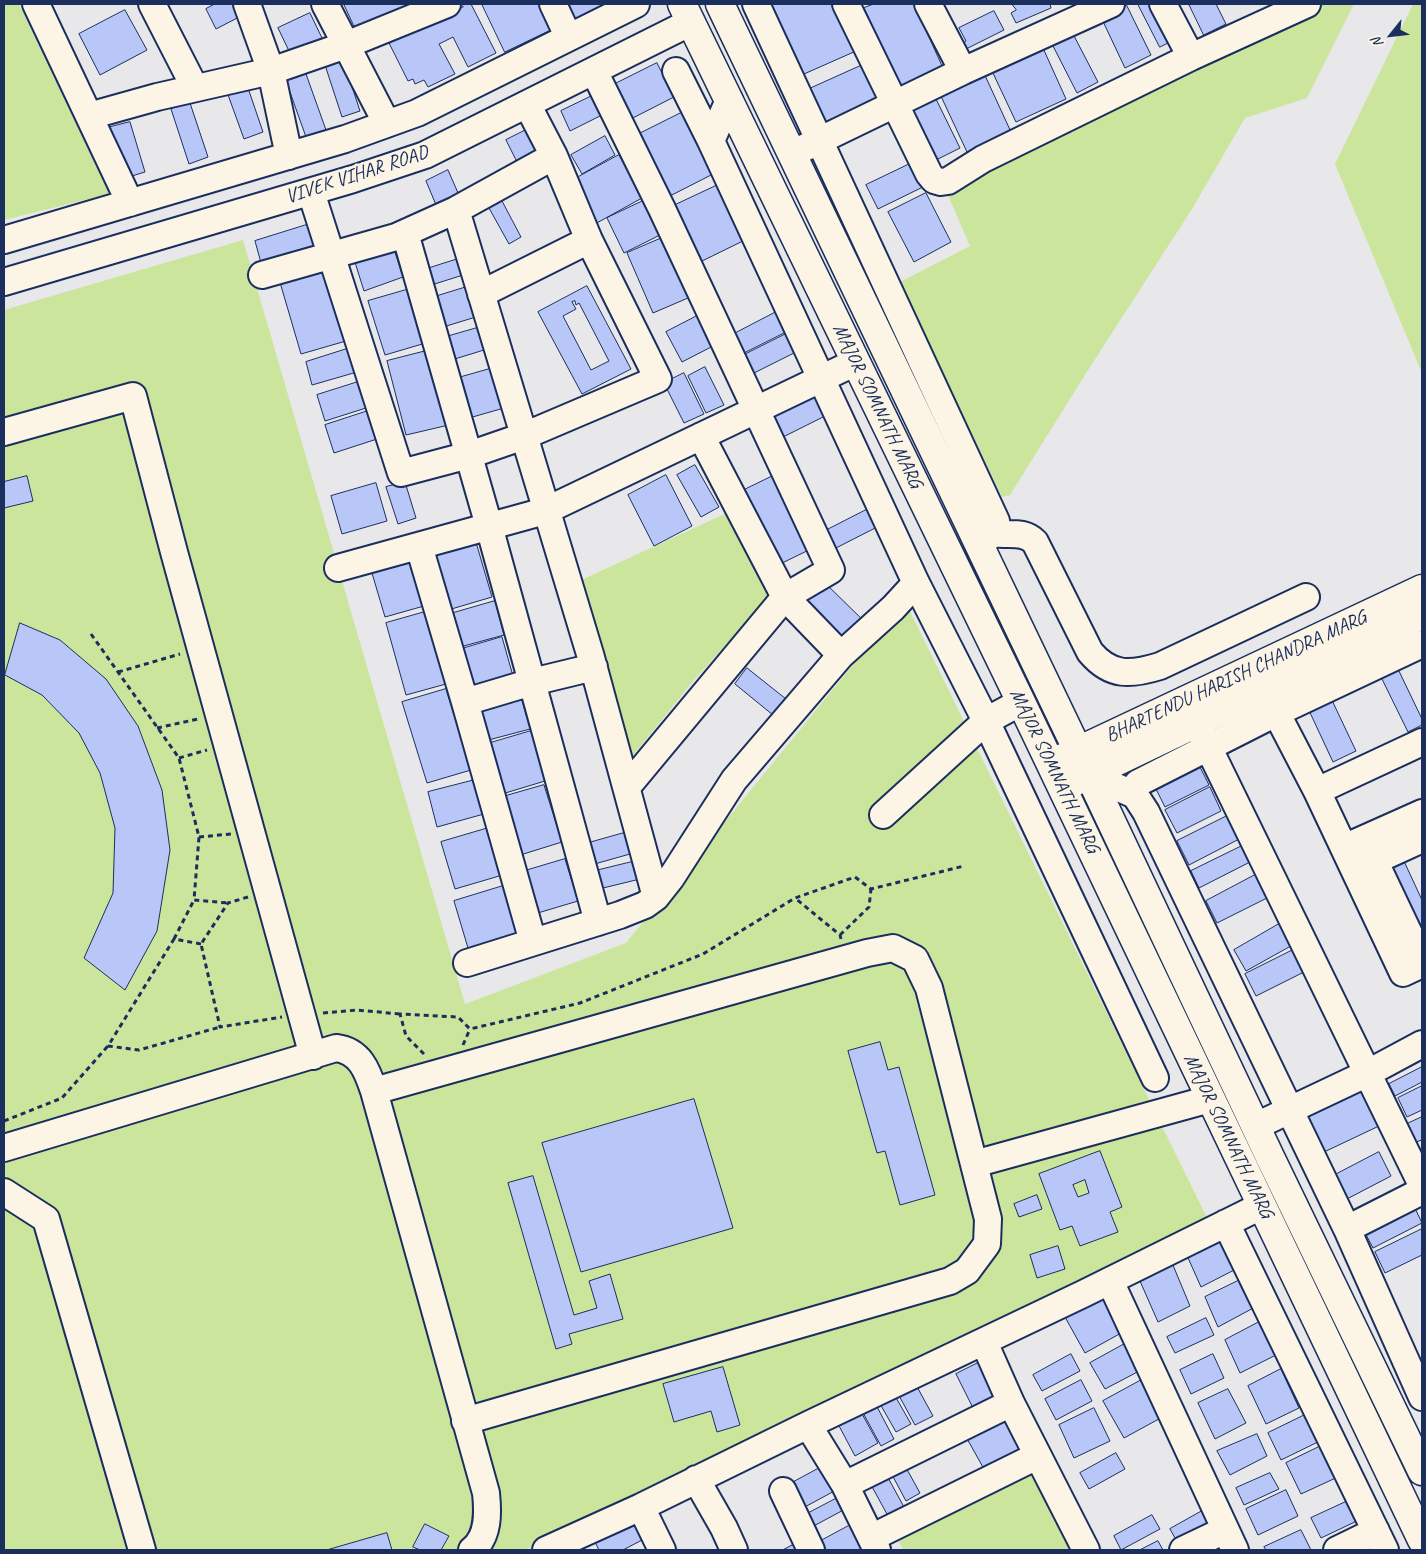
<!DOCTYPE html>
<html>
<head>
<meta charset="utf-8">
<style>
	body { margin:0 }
	#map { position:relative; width:1426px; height:1554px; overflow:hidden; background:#e8e7ea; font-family:Caveat,sans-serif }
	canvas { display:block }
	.frame { position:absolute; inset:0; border:5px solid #1b2f5e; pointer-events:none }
	.north { position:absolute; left:1366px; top:10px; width:50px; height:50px; -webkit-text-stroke:4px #fcf5e5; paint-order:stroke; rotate:241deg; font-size:14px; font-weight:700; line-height:20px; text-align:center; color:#1b2f5e }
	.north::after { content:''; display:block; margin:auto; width:18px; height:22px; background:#1b2f5e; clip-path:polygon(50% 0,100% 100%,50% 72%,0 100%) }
</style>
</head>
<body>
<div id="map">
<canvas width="1426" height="1554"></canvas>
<div class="frame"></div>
<div class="north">N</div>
</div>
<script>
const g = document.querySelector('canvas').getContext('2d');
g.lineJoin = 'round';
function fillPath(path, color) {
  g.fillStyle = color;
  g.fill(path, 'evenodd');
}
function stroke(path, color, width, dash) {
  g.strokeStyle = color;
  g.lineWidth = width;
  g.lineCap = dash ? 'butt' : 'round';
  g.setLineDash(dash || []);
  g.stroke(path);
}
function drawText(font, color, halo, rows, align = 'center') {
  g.font = font + ' Caveat,sans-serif';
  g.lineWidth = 5;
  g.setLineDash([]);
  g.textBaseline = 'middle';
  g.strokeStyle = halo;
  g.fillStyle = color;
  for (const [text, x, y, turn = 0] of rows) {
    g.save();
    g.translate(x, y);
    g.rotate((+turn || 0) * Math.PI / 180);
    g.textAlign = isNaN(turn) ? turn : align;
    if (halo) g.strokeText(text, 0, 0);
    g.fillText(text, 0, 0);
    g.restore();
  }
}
fillPath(new Path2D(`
	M4,4h15l90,190 -105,26z
	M1305,4h49l-47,94 -62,20 -53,91 -102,158 -80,128 -8,2 -102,-215 70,-36 -29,-67z
	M1413,4h9v369l-87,-209z
	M243,240l222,764 161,-61 279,-342 304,621 -684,328h-521v-1240z
	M727,513l42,84 -74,82 -65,80 -51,-178z
	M1050,1467l42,83h-189l-7,-15z`), '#cbe69c');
const building = new Path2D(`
	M215,4h22l6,11 -27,14 -10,-20z
	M344,4h82l-67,32z
	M461,4h10l25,49 -28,14 -15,-30 -14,7 16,30 -27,13 -4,-7 -9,4 -2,-5 -5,2 -21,-42 20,-10 3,5 53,-27z
	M482,4h67l10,22 -54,26z
	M566,4h45l-37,18z
	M772,4h62l22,47 -52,23z
	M874,4h40l29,64 -43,20 -36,-80z
	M1012,4h38l1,4 -35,15 -5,-10 5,-3z
	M1118,4h8l25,51 -26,13 -26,-55z
	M1138,4h23l17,34 -18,9z
	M1189,4h27l10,20 -22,11z
	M125,10l22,40 -47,25 -21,-41z
	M994,11l10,19 -38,19 -3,-6 3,-2 -7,-13z
	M310,13l12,25 -32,15 -12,-25z
	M1072,32l26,50 -21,11 -26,-51z
	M1043,48l23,51 -50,23 -24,-51z
	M343,59l17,52 -18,6 -17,-52z
	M657,63l17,34 -51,26 -18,-34z
	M867,63l16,37 -60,27 -16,-37z
	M983,71l28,61 -44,20 -28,-60z
	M306,74l20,56 -20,7 -20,-56z
	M247,85l16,47 -19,7 -17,-47z
	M598,93l10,19 -38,19 -9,-20z
	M936,99l24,49 -24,12 -24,-49z
	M190,103l18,54 -19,7 -18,-55z
	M685,111l32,61 -55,28 -31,-62z
	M130,122l15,50 -23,7 -15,-51z
	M526,130l14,30 -19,10 -15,-30z
	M605,136l10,19 -33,19 -11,-19z
	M619,155l23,43 -47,26 -24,-43z
	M916,161l11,24 -49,24 -12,-24z
	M448,170l14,32 -23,10 -13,-31z
	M720,184l27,55 -49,24 -27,-56z
	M926,193l25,49 -37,20 -26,-50z
	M502,201l19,36 -12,7 -20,-36z
	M643,201l17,34 -36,18 -17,-35z
	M316,222l9,28 -62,20 -8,-29z
	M669,235l26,60 -42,18 -26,-60z
	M393,246l10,31 -39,14 -10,-32z
	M458,259l5,16 -41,13 -5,-16z
	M323,266l23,75 -45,13 -22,-75z
	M470,286l9,30 -39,12 -9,-30z
	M587,286l44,83 -49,25 -44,-82zM575,301l1,4 3,-2 30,58 -18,9 -28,-54 13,-7 -4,-7z
	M413,288l16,54 -44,13 -17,-54z
	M780,310l10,20 -48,24 -10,-19z
	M699,315l16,30 -33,17 -16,-30z
	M477,328l7,22 -39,12 -6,-23z
	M796,329l10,18 -52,26 -10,-18z
	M350,348l7,24 -45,13 -6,-23z
	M434,349l19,75 -47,11 -19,-74z
	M705,367l19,38 -18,8 -18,-37z
	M493,368l11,40 -42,12 -11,-40z
	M684,373l20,41 -20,9 -20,-40z
	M358,382l8,26 -41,13 -8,-26z
	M816,388l13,26 -48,24 -13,-26z
	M368,411l9,28 -43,14 -9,-28z
	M695,465l24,42 -18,10 -24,-42z
	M779,473l36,74 -39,19 -36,-74z
	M666,475l26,51 -38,20 -26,-51z
	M27,476l6,25 -29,7v-26z
	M405,482l11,36 -18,6 -12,-37z
	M376,483l11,38 -45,13 -11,-38z
	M872,507l9,18 -45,23 -9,-18z
	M473,532l19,65 -44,13 -20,-65z
	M409,552l15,54 -39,11 -16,-54z
	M822,580l47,46 -20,21 -47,-45z
	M495,601l9,34 -44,12 -10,-33z
	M425,612l21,72 -40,11 -20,-72z
	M20,623l40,17 46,39 32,47 24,64 8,60 -13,81 -32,59 -41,-32 29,-65 2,-65 -15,-55 -21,-40 -37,-38 -37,-20z
	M502,637l11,39 -44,12 -11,-38z
	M747,668l39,31 -13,16 -38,-31z
	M1398,669l24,50v6l-14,7 -27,-55z
	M446,689l25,81 -44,13 -25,-81z
	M1329,694l27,57 -23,11 -27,-58z
	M521,697l9,32 -49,13 -9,-32z
	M531,731l14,50 -43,13 -15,-50z
	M1197,761l12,24 -44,22 -12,-24z
	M475,780l9,34 -47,13 -9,-35z
	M544,785l18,57 -45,14 -18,-58z
	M1210,787l11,24 -44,22 -12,-23z
	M1231,814l12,23 -54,28 -12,-24z
	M492,827l14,47 -51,15 -14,-47z
	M624,833l6,21 -39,11 -6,-21z
	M1244,845l8,16 -53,27 -8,-17z
	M565,859l13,42 -47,14 -13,-42z
	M1403,859l19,41v42l-35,-75z
	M636,861l4,18 -41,10 -4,-18z
	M1255,875l12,23 -50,25 -11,-22z
	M503,886l15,47 -50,15 -14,-47z
	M1286,920l12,22 -52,29 -12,-21z
	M1299,947l11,22 -54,27 -11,-22z
	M880,1042l8,28 11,-3 36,128 -35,10 -15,-54 -8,2 -29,-102z
	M1422,1067v15l-27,14 -6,-12z
	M1422,1086v24l-15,7 -9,-19z
	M1363,1091l16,35 -55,26 -17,-35z
	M694,1099l39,129 -152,44 -39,-129z
	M1422,1117v23l-6,2 -9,-18z
	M1100,1151l22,56 -12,5 8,20 -38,14 -8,-20 -12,4 -21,-56zM1085,1180l4,13 -11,4 -5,-12z
	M1379,1152l12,24 -48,25 -12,-24z
	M533,1176l41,139 23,-7 -8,-27 21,-7 13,45 -54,15 3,10 -16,5 -48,-166z
	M1037,1195l5,14 -23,8 -5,-13z
	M1413,1204l9,19 -49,25 -10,-19z
	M1422,1229v26l-37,18 -10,-21z
	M1224,1233l14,35 -37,19 -16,-36z
	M1058,1246l7,23 -28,9 -7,-23z
	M1170,1258l20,48 -32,16 -22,-50z
	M1244,1278l13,28 -39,21 -13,-30z
	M1104,1296l19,36 -38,21 -20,-36z
	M1206,1318l8,17 -39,18 -8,-16z
	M1263,1320l13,35 -36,18 -15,-33z
	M1130,1341l15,27 -40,21 -15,-26z
	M1071,1354l9,17 -38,20 -9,-16z
	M1213,1354l11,24 -33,16 -11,-24z
	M980,1362l18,36 -24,12 -18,-36z
	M723,1367l17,58 -23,7 -6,-21 -37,11 -11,-38z
	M1281,1369l18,39 -33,16 -18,-38z
	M1147,1377l21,37 -44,24 -21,-37z
	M1081,1380l11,21 -36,19 -11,-21z
	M915,1383l18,33 -18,9 -18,-33z
	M1228,1389l18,34 -31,16 -17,-36z
	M894,1394l17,30 -15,8 -17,-30z
	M875,1403l19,36 -13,7 -19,-35z
	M1094,1408l16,33 -36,17 -15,-33z
	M861,1412l17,31 -23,13 -17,-32z
	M1006,1412l19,34 -41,23 -19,-34z
	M1311,1412l13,27 -43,21 -13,-27z
	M1257,1434l10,22 -37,19 -13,-24z
	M1325,1444l15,32 -39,18 -15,-31z
	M1116,1453l9,16 -36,20 -9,-16z
	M827,1464l13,24 -39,21 -13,-24z
	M904,1464l16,29 -14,8 -16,-30z
	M1270,1473l9,16 -35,16 -8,-17z
	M886,1474l18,33 -16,9 -18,-33z
	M1286,1490l12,26 -40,19 -12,-26z
	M843,1495l6,12 -39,21 -7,-12z
	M1350,1500l9,20 -38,18 -10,-20z
	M1211,1506l9,16 -41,23 -9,-16z
	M1152,1515l8,14 -39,21 -7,-14z
	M632,1521l10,19 -19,10h-24l-4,-8z
	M856,1522l15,28h-53l-3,-6z
	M425,1524l24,12 -8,14h-21l-7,-3z
	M1301,1530l10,20h-45l-2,-3z
	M387,1533l5,17h-65z
	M802,1540l6,10h-25z
	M1158,1541l5,9h-23z`);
fillPath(building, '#b8c7f7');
stroke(building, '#1b2f5e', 1);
const minor = new Path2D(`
	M36,4l94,199
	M152,4l43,84
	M247,4l24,67 18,85
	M325,4l62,120
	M553,4l15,32
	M756,4l240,517c2,12 -7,17 -18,22
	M846,4l83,170 5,6 7,2 7,-1 35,-22 208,-102 116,-53
	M928,4l35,67
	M1163,4l28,53
	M594,71l68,138 169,361 -46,27 -158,190
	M676,71l35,70
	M729,100l-18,41 205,442 70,138 169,357
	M89,116l68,-19 114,-26 75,-26 101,-41
	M804,148l159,-77 148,-67
	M311,192l90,281 68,-18 55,-19 134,-57 -69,-139 -35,-84 -27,-52
	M456,210l134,444 66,243
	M405,233l84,293 109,396
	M4,240l341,-101 72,-26 219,-109
	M262,275l134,-38 60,-27 98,-54
	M4,282l349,-103 72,-24 266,-133
	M481,294l108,-54
	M4,432l129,-36 41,156 139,504
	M701,436l84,161 56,58
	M994,533c15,3 29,-3 41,9l55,110c21,25 41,23 70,14l146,-69
	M419,546l46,156 68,240
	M338,568l207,-57 311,-149
	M1265,691l52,100 86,182 19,-9
	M465,702l67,-20 62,-15
	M1197,724l225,461
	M1089,775l46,20 11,17 201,417 75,168
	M1317,791l105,-49
	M1131,793l7,-10 138,-70 146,-69
	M883,815l103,-94 35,-19
	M1364,839l49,103 -20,10
	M1348,846l74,-33
	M1374,861l48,-22
	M467,963l153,-48 25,-10 11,-8 15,-19 63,-98 107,-125 52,-47 23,-25
	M374,1091l493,-138 26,-5 22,11 14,29 59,231 -1,25 -20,27 -17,10 -485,140
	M1256,1126l112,-53 54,-29
	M4,1148l332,-100c24,3 31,22 38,43l112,402c2,19 3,44 -14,57
	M974,1164l236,-65
	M4,1192l42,27 96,331
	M1226,1223l159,327
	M1347,1229l75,-38
	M1110,1281l125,269
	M984,1342l27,61 75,147
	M808,1425l37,60 32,65
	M696,1479l28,49 10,22
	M845,1485l166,-82
	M783,1491l28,59
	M641,1507l21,43
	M871,1538l166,-82
	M546,1550l95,-43 167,-82 275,-131 178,-88
	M1183,1550l42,-20
	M1337,1550l39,-19`);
const major = new Path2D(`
	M682,4l339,698 401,838
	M720,4l358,747 192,406 152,314
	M1061,759l361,-170
	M1074,782l348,-167`);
stroke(minor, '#1b2f5e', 30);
stroke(major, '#1b2f5e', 31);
stroke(new Path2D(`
	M91,634l88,124 20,79 -5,63 34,3
	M118,672l62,-18
	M157,728l41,-9
	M179,758l28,-8
	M199,837l32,-3
	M248,897l-20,6 -27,41 19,83 62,-10
	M840,935l29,-28 2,-18
	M174,939l20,-39
	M841,939l-1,-4 -45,-37 60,-21 16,12 93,-23
	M201,944l-27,-5 -66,107 31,4 81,-23
	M323,1013l34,-3 43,4
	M463,1045l7,-16
	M424,1054l-18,-18 -6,-22 58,3 12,12 110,-26 123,-49 92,-56
	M4,1121l58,-23 46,-52`), '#1b2f5e', 3, [5, 4]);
stroke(minor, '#fcf5e5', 26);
stroke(major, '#fcf5e5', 28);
drawText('20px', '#1b2f5e', '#fcf5e5', [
	["VIVEK VIHAR ROAD",357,175,-18],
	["MAJOR SOMNATH MARG",877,406,64],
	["BHARTENDU HARISH CHANDRA MARG",1236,677,-25],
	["MAJOR SOMNATH MARG",1054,771,64],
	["MAJOR SOMNATH MARG",1228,1136,64]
]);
</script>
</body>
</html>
